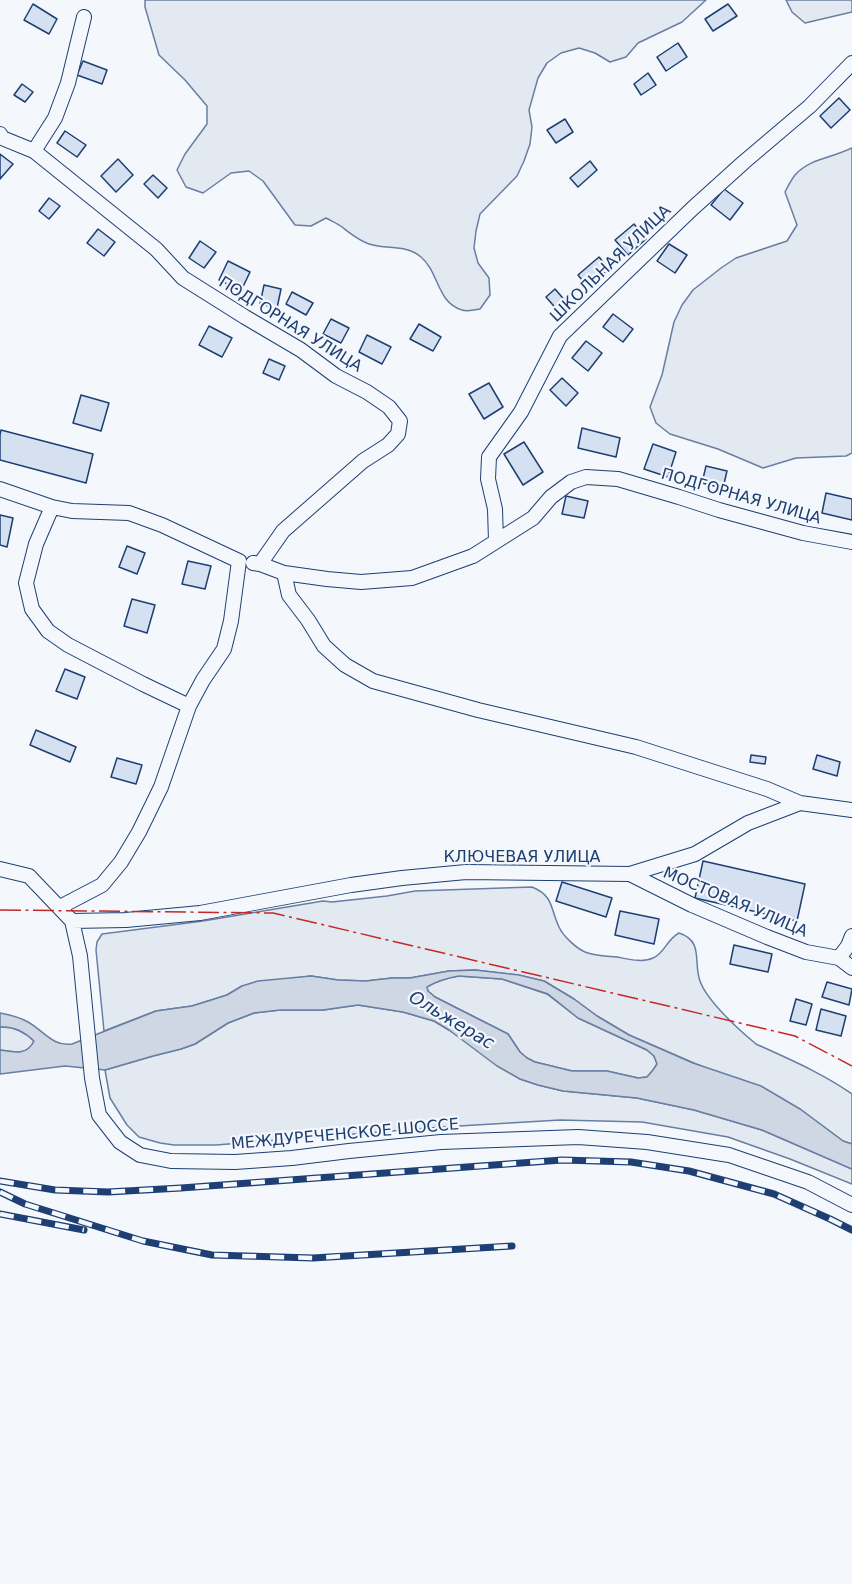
<!DOCTYPE html>
<html>
<head>
<meta charset="utf-8">
<style>
	body { margin:0 }
	canvas { display:block; background:#f4f7fb }
</style>
</head>
<body>
<canvas width="852" height="1584"></canvas>
<script>
const g = document.querySelector('canvas').getContext('2d');
g.lineJoin = 'round';
function fillPath(path, color) {
  g.fillStyle = color;
  g.fill(path, 'evenodd');
}
function stroke(path, color, width, dash) {
  g.strokeStyle = color;
  g.lineWidth = width;
  g.lineCap = dash ? 'butt' : 'round';
  g.setLineDash(dash || []);
  g.stroke(path);
}
function drawText(font, color, halo, rows, align = 'center') {
  g.font = font + ' "DejaVu Sans",sans-serif';
  g.lineWidth = 4.5;
  g.setLineDash([]);
  g.textBaseline = 'middle';
  g.strokeStyle = halo;
  g.fillStyle = color;
  for (const [text, x, y, turn = 0] of rows) {
    g.save();
    g.translate(x, y);
    g.rotate((+turn || 0) * Math.PI / 180);
    g.textAlign = isNaN(turn) ? turn : align;
    if (halo) g.strokeText(text, 0, 0);
    g.fillText(text, 0, 0);
    g.restore();
  }
}
const green = new Path2D(`
	M145,0h561l-24,22 -44,21 -12,14 -16,5 -15,-9 -16,-5 -18,5 -14,10 -9,15 -9,32 3,17 -2,17 -6,17 -7,15 -37,38 -4,17 -2,17 4,15 11,15 1,17 -10,14c-5,1 -13,3 -18,1 -25,-7 -23,-38 -41,-53 -15,-13 -34,-7 -52,-13 -11,-4 -18,-10 -27,-17 -5,-4 -11,-6 -16,-9l-15,8 -16,-1 -32,-44 -14,-10 -18,2 -28,20 -17,-6 -9,-17 8,-16 22,-30v-18l-22,-26 -26,-25 -14,-48z
	M786,0h66v12l-47,11 -13,-11z
	M852,148v305l-6,3 -50,2 -33,10 -45,-19 -48,-15 -14,-11 -6,-16 12,-32 12,-53 8,-17 11,-15 28,-22 15,-10 51,-17 10,-16 -12,-33c3,-6 6,-12 10,-17 15,-17 38,-17 57,-27z
	M532,887c22,9 18,21 27,40 4,9 17,21 26,25 10,4 21,4 32,5 11,2 26,6 36,1 12,-5 13,-18 26,-25 25,8 14,29 21,48 7,20 39,49 56,63 33,15 66,29 96,50v50l-9,-3 -43,-32 -171,-74 -32,-19 -23,-17 -30,-18 -26,-6 -43,-5 -26,1 -39,7h-18l-26,3 -28,-1 -27,-4 -69,10 -15,9 -35,11 -36,5 -52,20 -8,-81 1,-8 5,-8 101,-13 120,-20 9,1 55,-6 28,-5z
	M459,976l43,3 45,15 31,24 69,32 7,6 3,8 -4,6 -6,7 -9,1 -31,-7h-35l-37,-9 -8,-4 -7,-6 -12,-18 -73,-37 -7,-6 -2,-4c11,-6 21,-9 33,-11z
	M358,1005l45,7 31,9 15,9 71,49 18,6 25,6 74,7 57,12 68,20 90,39v15l-62,-25 -62,-22 -86,-15 -82,-2 -118,7 -226,18h-42l-14,-2 -21,-6 -12,-12 -17,-27 -5,-28 48,-14 28,-7 14,-5 33,-21 26,-10 26,-3h43z
	M0,1027c14,-1 24,4 34,14 -6,15 -21,11 -34,9z`);
fillPath(green, '#e3e9f0');
stroke(green, '#687fa3', 1.5);
const water = new Path2D(`
	M475,970l44,5 25,6 30,18 23,17 32,19 64,28 68,23 39,23 43,32 9,3v25l-90,-39 -68,-20 -57,-12 -74,-7 -25,-6 -18,-6 -23,-13 -48,-36 -15,-9 -31,-9 -45,-7 -35,5h-43l-26,3 -26,10 -33,21 -14,5 -28,7 -48,14 -40,-4 -65,8v-24c13,2 27,6 34,-9 -10,-10 -20,-15 -34,-14v-14c11,2 19,4 28,9 16,9 25,25 44,22l84,-33 36,-5 35,-11 15,-9 16,-5 53,-5 27,4 28,1 26,-3h18l39,-7zM459,976l43,3 46,15 30,24 69,32 7,6 3,8 -4,6 -6,7 -9,1 -31,-7h-35l-37,-9 -8,-4 -7,-6 -12,-18 -73,-37 -7,-6 -1,-4c10,-6 20,-9 32,-11z`);
fillPath(water, '#cfd7e4');
stroke(water, '#687fa3', 1.5);
const building = new Path2D(`
	M33,4l24,15 -8,15 -25,-14z
	M728,4l9,12 -24,15 -8,-12z
	M678,43l9,14 -21,14 -9,-14z
	M83,61l24,9 -5,14 -25,-9z
	M648,73l8,12 -15,10 -7,-11z
	M22,84l11,8 -8,10 -11,-7z
	M839,98l11,12 -19,18 -11,-12z
	M565,119l8,13 -17,11 -9,-13z
	M65,131l21,14 -9,12 -20,-14z
	M0,154l13,10 -13,15z
	M118,159l15,16 -17,17 -15,-16z
	M590,161l7,9 -19,17 -8,-9z
	M153,175l14,13 -9,10 -14,-14z
	M724,189l19,14 -13,17 -19,-15z
	M49,198l11,8 -11,13 -10,-8z
	M634,224l12,15 -18,16 -13,-15z
	M98,229l17,13 -11,14 -17,-13z
	M200,241l16,11 -12,16 -15,-10z
	M669,244l18,11 -12,18 -18,-12z
	M599,257l10,12 -22,17 -9,-11z
	M228,261l22,11 -9,19 -22,-11z
	M264,285l17,4 -4,19 -17,-4z
	M555,289l13,15 -9,8 -13,-15z
	M292,292l21,11 -7,12 -20,-11z
	M613,314l20,15 -10,13 -20,-15z
	M331,319l18,9 -8,15 -18,-9z
	M419,324l22,13 -8,14 -23,-12z
	M209,326l23,12 -10,19 -23,-12z
	M367,335l24,12 -9,17 -23,-12z
	M586,341l16,12 -14,18 -16,-13z
	M269,359l16,7 -6,14 -16,-7z
	M562,378l16,15 -12,13 -16,-16z
	M489,383l14,24 -19,12 -15,-25z
	M81,395l28,8 -8,28 -28,-8z
	M582,428l38,10 -4,19 -38,-9z
	M1,430l92,24 -7,29 -86,-23v-25z
	M524,442l19,30 -20,13 -19,-31z
	M653,444l23,8 -8,25 -24,-8z
	M706,466l21,5 -4,17 -21,-5z
	M826,493l26,6v21l-30,-7z
	M566,496l22,5 -4,17 -22,-4z
	M0,515l13,3 -6,29 -7,-2z
	M127,546l18,7 -8,21 -18,-7z
	M188,561l23,5 -6,23 -23,-5z
	M132,599l23,6 -8,28 -23,-7z
	M65,669l20,8 -8,22 -21,-8z
	M36,730l40,17 -6,15 -40,-17z
	M751,755l15,2 -1,7 -15,-2z
	M817,755l23,7 -3,14 -24,-7z
	M117,758l25,7 -6,19 -25,-7z
	M703,861l102,23 -8,37 -102,-23z
	M562,882l50,16 -6,19 -50,-16z
	M620,911l39,8 -5,25 -39,-9z
	M734,945l38,9 -4,18 -38,-8z
	M827,982l25,7 -3,16 -27,-8z
	M796,999l16,5 -6,21 -16,-4z
	M821,1009l25,7 -5,20 -25,-6z`);
fillPath(building, '#d5e0f0');
stroke(building, '#1d3f73', 1.5);
const street = new Path2D(`
	M0,134l2,4 32,13 122,98 27,29 62,39 56,33 35,26 31,16 22,15 11,14 -2,13 -10,11 -25,16 -80,70 -23,33
	M34,151l21,-33 13,-35 16,-66
	M0,489l52,18 20,4 57,2 33,12 77,36 -8,60 -7,28 -21,31 -14,26 -28,81 -22,45 -18,30 -19,23 -42,22
	M52,507l-16,37 -10,39 6,26 16,22 20,14 75,39 46,22
	M496,541l-1,-32 -7,-30 1,-22 32,-45 39,-76 133,-128 51,-46 66,-56 42,-43
	M253,563l7,1 24,9 43,6 34,3 51,-4 61,-22 60,-38 18,-21 20,-15 15,-5 32,2 61,18 40,13 84,23 49,9
	M284,573l5,22 19,25 16,26 21,19 28,16 105,29 158,37 131,42 33,14
	M0,869l29,7 43,45 8,35 12,122 7,37 21,27 20,13 31,6 64,1 57,-4 57,-7 92,-9 137,-5 69,5 82,13 79,27 44,23
	M630,874l62,31 75,32 39,15 33,6 13,10
	M72,921l54,-1 74,-7 151,-28 51,-7 64,-6 164,2 65,-20 53,-31 52,-20 52,7
	M839,958l9,-12 4,-10`);
stroke(street, '#1d3f73', 16);
stroke(street, '#f4f7fb', 14);
const rail = new Path2D(`
	M0,1181l55,9 53,2 73,-4 381,-28 69,2 58,9 85,23 56,25 22,11
	M0,1192l25,12 118,37 69,14 101,3 199,-12
	M0,1214l84,16`);
stroke(rail, '#1d3f73', 7);
stroke(rail, '#f4f7fb', 4.5, [14]);
stroke(new Path2D(`
	M0,910l273,3 522,123 57,30`), '#c62828', 1.5, [21, 4.5, 3, 4.5]);
drawText('16px', '#1d3f73', '#f4f7fb', [
	["ШКОЛЬНАЯ УЛИЦА",611,264,-44],
	["ПОДГОРНАЯ УЛИЦА",290,325,32],
	["ПОДГОРНАЯ УЛИЦА",741,497,16],
	["КЛЮЧЕВАЯ УЛИЦА",522,858],
	["МОСТОВАЯ УЛИЦА",735,903,23],
	["МЕЖДУРЕЧЕНСКОЕ ШОССЕ",345,1135,-5]
]);
drawText('italic 18px', '#1d3f73', '#f4f7fb', [
	["Ольжерас",451,1021,31]
]);
</script>
</body>
</html>
